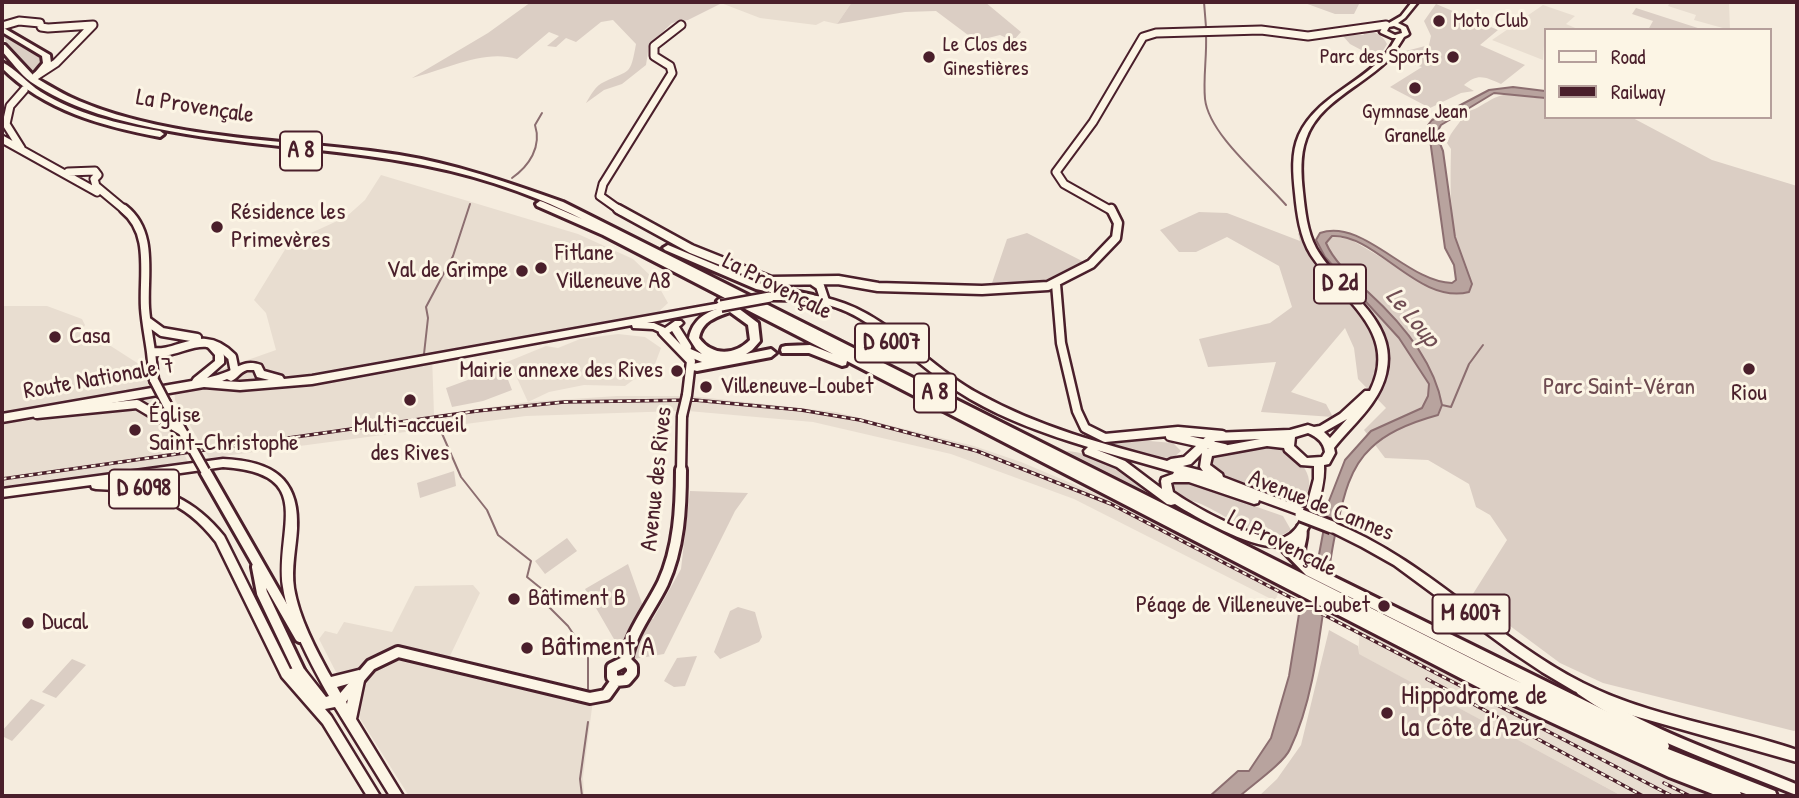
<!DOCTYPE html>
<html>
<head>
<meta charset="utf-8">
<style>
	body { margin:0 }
	#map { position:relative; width:1799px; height:798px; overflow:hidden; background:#f5ecde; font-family:"Patrick Hand",sans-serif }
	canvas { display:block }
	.frame { position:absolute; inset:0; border:4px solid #4a1f2b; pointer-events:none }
	.legend { position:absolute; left:1544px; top:28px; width:228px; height:91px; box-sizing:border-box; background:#fcf5e5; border:2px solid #b59f9b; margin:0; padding:9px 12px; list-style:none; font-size:21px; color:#4a1f2b }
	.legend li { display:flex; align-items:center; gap:14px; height:35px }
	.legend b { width:35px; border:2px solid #b59f9b }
</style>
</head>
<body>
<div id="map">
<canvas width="1799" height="798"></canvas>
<div class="frame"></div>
<ul class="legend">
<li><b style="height:9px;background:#fcf5e5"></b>Road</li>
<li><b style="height:9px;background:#4a1f2b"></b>Railway</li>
</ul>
</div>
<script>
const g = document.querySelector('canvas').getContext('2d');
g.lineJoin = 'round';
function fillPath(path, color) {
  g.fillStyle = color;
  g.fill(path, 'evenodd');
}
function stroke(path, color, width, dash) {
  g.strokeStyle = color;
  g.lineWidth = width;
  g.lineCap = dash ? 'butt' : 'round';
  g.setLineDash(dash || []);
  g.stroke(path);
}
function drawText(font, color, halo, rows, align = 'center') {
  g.font = font + ' "Patrick Hand",sans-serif';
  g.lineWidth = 6;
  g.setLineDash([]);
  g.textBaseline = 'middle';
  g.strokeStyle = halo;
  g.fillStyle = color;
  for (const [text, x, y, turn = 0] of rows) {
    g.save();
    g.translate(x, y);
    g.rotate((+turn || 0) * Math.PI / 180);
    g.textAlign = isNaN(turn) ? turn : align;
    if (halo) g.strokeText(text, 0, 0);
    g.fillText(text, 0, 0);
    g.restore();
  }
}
fillPath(new Path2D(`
	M724,2h128l-15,22 -13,-3 -8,4 -56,-7 -39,-15z
	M1670,2h59l1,28 -36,-10 2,-5 -28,-9z
	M1543,5l32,11 -9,8 14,6h-35l-2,30 -51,-20z
	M381,175l197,59 55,25 22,21 13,23 -14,13 -222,39 2,60 94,-13 89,-6h65l-4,15 -152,5 -317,42 -34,-58 -1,-14 102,-36 -10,-37 -12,-13 35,-57 57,-26 19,-17z
	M2,306h45l35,13 3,6 -5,9h12l64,41 12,46 20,41 -186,28z
	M618,334l27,3 16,11 -6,16 -30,22 -41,-1 -35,7 -21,10 -16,-35h-8l-2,-3 44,-18 12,2 22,-9z
	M691,396l145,16 138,34 47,16 95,40 165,84 -6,15 -201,-102 -123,-45 -138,-32 -125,-11z
	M473,585l7,8 -31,65 145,34 -11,85 1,19h-175l-50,-79 -40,-78 6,-8 12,3 7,-12 48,10 23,-46z
	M1360,629l146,74 208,93h-92l-264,-142z`), '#e8ddd0');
fillPath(new Path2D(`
	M531,2h193l-36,18 -16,3 -23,22 -3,20 -24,19 -18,6 -18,13c4,-7 10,-18 18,-21 26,-13 26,-5 32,-38l-23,-24 -12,2 -25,20 -10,-4 -10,9 -9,-1 12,-10 -10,-4 -32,27c-34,-10 -72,11 -105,19l76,-45z
	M852,2h133l36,30 -8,9 -13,-6 -24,6 -40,-30 -31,1 -68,12z
	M1302,2h58l-6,12h-19z
	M1436,4l62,26 -18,15 45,20 -24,19c-16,-7 -23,-11 -37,1l10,6 -13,2 -31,15 -40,-21 32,-20 -18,-5 -4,-6 6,-5 23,-6 2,-9 -7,-15z
	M1636,8l68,22h-56l5,-9 -21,-7z
	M1362,32c11,-2 20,2 25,12l-9,15 -28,-15 -8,-9h22z
	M2,35l38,20 3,6 -9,15 -20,-21z
	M1510,94l35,5v18h86l81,43 85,26v544l-3,1 -191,-48 -43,-20 -89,-66 36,-57 -17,-25 -14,-8 -7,-23 -41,-24 -43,-2 -21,-28 22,-22 -28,-29 -4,-31 -9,-20 -54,64 35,12 7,13 -72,-5 15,-50 -68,5 -9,-28 71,-16 22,-16 -13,-41 -52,-29 -31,15h-17l-19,-22 39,-18 28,1 73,28 -2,-8 27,12 7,-8 18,2 88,52 34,-7c-23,-41 -22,-90 -21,-135l-4,-6c4,-13 13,-19 19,-31 17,-4 25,-17 44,-18z
	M1027,233l59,30 -30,18 -65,5 16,-47z
	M503,367l9,23 -29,11 -31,6 -6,-19z
	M1138,440l35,3 8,8 -8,7h-5l-66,-14z
	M1284,446c20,18 36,34 16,60l-85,-35 -6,-11 11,-6z
	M1066,451c32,2 61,20 83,42z
	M454,471l2,15 -36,12 -3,-15z
	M1179,480l104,36 8,14 -17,10c-27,-7 -48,-25 -73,-36 -13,-6 -25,-1 -31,-17z
	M690,491l58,2 -13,18 -71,143 -30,5 1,-12 15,-29 3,1 28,-50z
	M567,538l10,13 -32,23 -10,-13z
	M628,564l16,45 -22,44 -37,-64z
	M738,607l17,5 7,25 -3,5 -39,17 -6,-7 16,-41z
	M1329,630l29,16 1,8 263,142h-363l18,-17 24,-34z
	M697,656l-12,30 -11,1 -10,-6 13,-23z
	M72,659l14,6 -30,33 -14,-6z
	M31,699l14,6 -33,36 -10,-5v-5z`), '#dbcec4');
const water = new Path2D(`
	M1513,87l32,4v7l-51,-5 -53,32 -5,9 7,17 12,86 17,47 -3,8c-51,13 -92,-58 -137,-56l-6,7c8,19 27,35 42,49 33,30 66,69 74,113l-4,10c-22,6 -50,16 -67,33 -24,22 -29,57 -36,87 -14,68 -15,152 -45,214 -6,14 -38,36 -50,47h-30l28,-25h11l22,-33 18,-62 10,-62 19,-54 11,-59 16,-41 26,-29 51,-23 6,-12 1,-12 -30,-46 -74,-81 -9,-17 4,-7c43,-15 87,49 132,50l4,-3 -2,-15 -9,-17 -17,-123 4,-5 57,-30z`);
fillPath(water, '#b8a39e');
stroke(water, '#8c6e70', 2);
stroke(new Path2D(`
	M1204,2l2,25
	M1206,35c1,21 -3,43 -1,64 4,36 58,79 81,106
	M512,178c17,-12 30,-31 23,-53l7,-12
	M424,354l4,-36 -2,-11 27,-51 17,-52
	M1442,405l9,2 18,-43 14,-19
	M440,429l21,48 26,33 11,25 33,26 -4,16 16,13 6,17 19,19 20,30v33
	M582,796l-2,-17 8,-57`), '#8c6e70', 2);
const secondaryFar2 = new Path2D(`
	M2,26l17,-5 21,2 1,4 7,1 45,-3 -37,38 -20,13
	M2,139l95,53
	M21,148l-15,-24 4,-18 14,-16
	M68,172l27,-1 3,4 -4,4
	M94,179l2,7 30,25
	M621,211l-21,-15 3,-12 69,-111 -2,-7 -16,-10v-10l27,-21
	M1112,211l-48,-27 -8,-12 37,-50 50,-85 13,-4 105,-3 47,6 78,-11`);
const secondaryFar1 = new Path2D(`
	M124,209c30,24 19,65 21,99 1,15 4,29 6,44 30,4 51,-26 81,5l3,15
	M618,209l73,40 80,32 67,-1 40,7 104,3 66,-4 43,-22 25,-26 2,-15 -7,-14
	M814,282l6,4 5,15
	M1056,284l5,59 16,68 8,17 20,10 73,-7 44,4
	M147,321l15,11 35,6
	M675,328l12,19
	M663,332l28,29 -4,34
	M151,352l3,28
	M166,403l26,45
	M37,414l100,-10 45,27
	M1170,436l54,12
	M681,472l1,-56`);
const secondary = new Path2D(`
	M205,471l95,166
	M257,567l5,26 40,84
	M626,661c4,-28 25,-53 37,-78 16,-35 18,-75 18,-113
	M616,681l10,-1 6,-7v-6l-6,-6
	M616,681l-4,-4v-9l14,-7
	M1581,690c64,45 144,70 216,100
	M340,701l31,-36 27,-13 192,46 16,-3 10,-14`);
const primary = new Path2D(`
	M1412,2h6l-13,16 -7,5 8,4 3,7 -1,1 -4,2c-5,8 -11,18 -18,25 -26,25 -68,41 -80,77 -6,16 -5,35 -3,53 2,19 4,39 13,56 23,41 84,72 70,126 -7,30 -34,51 -52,74l1,5 -6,11 -5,1c1,16 -4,33 -9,48 -5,13 -11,27 -26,32 -28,10 -90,-26 -114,-41l-4,1 -4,-1 -50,-37 -32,-13 -1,-3 4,-4c-40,-12 -82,-27 -118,-48 -17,-10 -33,-22 -48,-34 -29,-22 -58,-51 -94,-60 -19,-5 -38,-5 -58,-5l-4,-3 4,-3c22,0 42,-1 64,6 57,16 95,68 147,95 58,32 122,49 186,66l4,-2 13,-2 25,-23 4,-1 77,-3 18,-5 6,2 6,-1 20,-12 25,-23h5c31,-60 -31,-93 -59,-136 -11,-18 -14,-41 -16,-62 -2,-19 -4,-40 4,-58 17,-37 59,-50 85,-79 5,-5 8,-12 12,-18h-4l-11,-5 -1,-1 4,-8 5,-1 12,-7zM1394,26l7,3 1,4 -7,2 -8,-4 2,-4zM1347,419l-17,19 -6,-6zM1308,433c9,4 16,9 17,19l-3,5 -15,1 -13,-12 1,-9zM1260,439l-53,10 8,-8zM1267,446l17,2 1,3 16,14 13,1v13l-8,30 -83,-32 -1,-3 -12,-9 2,-9zM1097,450l77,22 -1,2 -11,4 -1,3 1,8 -37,-28zM1202,453l-2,14 3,4 -20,-5 8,-2zM1174,482h15l65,22 4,-1 1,-3 44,16c-3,8 -9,17 -18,21 -24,8 -92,-31 -112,-45l-2,-9z
	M721,303l3,1 1,2 -1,2 -77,15h7l11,5 10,-7h6l2,2 -2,2 -15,10 -13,-6 -20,-1 -1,-3 -320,59 -72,6 -36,-3 -202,35v-8l190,-33 2,-3 21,-17v-6l-8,-9 5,-3c10,3 13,10 12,20l-17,15c7,-2 15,-4 22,-7 12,-6 18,-11 32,-6l3,6 18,5 2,3 28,-3zM247,370h7l3,7 12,3 -29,2 -18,-1 5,-2 4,2c6,-2 9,-9 16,-11z
	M223,459c47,2 77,18 74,70 -1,19 -6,39 -3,59 5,30 22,62 37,89l28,-7 4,2 2,4 -9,43 47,77h-13l-55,-89 -10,2 6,7 49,80h-13l-44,-72 -41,-47 -66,-135c-33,-43 -67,-51 -120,-53l-4,-1 -1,-3 -89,12v-8zM223,467c95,6 52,61 60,120 5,35 29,79 46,109l-3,1 -22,-28 -4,-2 -10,2 -66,-133c-29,-36 -61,-50 -107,-54zM351,683l-4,21 -3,-7 -2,-1 -5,-9z
	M1332,522c94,37 162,116 251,161 67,34 144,43 214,67v12l-166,-47 -57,-24 -32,-19 -30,-20 -118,-87 -32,-18 -34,-17 -1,-3 1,-3z`);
const highway = new Path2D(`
	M2,27l48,28 1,8 -15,15c14,8 28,17 43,23 97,41 217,38 320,54 56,9 111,28 164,47l943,474 15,7 -215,-108 -31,-32 2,-4 4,-1 12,9 5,-21 4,-1 4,1c4,20 -11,23 8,41l353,174 2,5 -1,3 107,42 2,5h-25l-12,-4 2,4h-24l-49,-19 -172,-80 -650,-336 -1,4 -4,1 -33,-13h-27l-1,-3 1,-3 4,-1 24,-1 23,9 -107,-55 32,24 2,18 -8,9 -6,4 25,-5 5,4 -5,4 -74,14 -4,-1 -1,-3 1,-3 9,-2 -20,-8 -1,-3 5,-4 16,7 -6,-5 -7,-11c4,-19 17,-26 34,-31l-6,-6 2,-2 6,-1 -122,-63 -66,-29 -1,-2 4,-3 3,1 39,17c-55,-28 -119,-48 -181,-58 -82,-14 -165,-16 -247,-33 -43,-9 -86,-21 -123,-46 -11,-8 -20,-21 -29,-31v-6h3l28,30 10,-12 -1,-7 -40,-24zM730,312l18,13 2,15c-16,16 -38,16 -51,-2 3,-17 17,-21 31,-26z
	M2,62c14,7 25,21 39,30 36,22 77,32 119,39l4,3 -4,3c-58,-11 -115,-26 -158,-69z
	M668,245l93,39 52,11 5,3 -5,3 -57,-12 -91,-39 -2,-2z`);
stroke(secondaryFar2, '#4a1f2b', 11);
stroke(secondaryFar1, '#4a1f2b', 13);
stroke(secondary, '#4a1f2b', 16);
stroke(primary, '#4a1f2b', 5);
stroke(highway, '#4a1f2b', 6);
stroke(secondaryFar2, '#fcf5e5', 7);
stroke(secondaryFar1, '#fcf5e5', 8);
stroke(secondary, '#fcf5e5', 10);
fillPath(primary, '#fcf5e5');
fillPath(highway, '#fcf5e5');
const rail = new Path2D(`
	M2,479l475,-68 87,-9 130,-2 107,10 59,10 117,31 134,53 561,292
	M1427,679l216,117
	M1664,783l26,13`);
stroke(rail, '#4a1f2b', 3.5);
stroke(rail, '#fcf5e5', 2, [4.5]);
const secondaryBridge = new Path2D(`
	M154,380l12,23
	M682,416l5,-21
	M192,448l13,23`);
const primaryBridgeFar1 = new Path2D(`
	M721,306l49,-9`);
const primaryBridge = new Path2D(`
	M1301,515l31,12`);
stroke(secondaryBridge, '#4a1f2b', 13, []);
stroke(primaryBridgeFar1, '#4a1f2b', 14, []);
stroke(primaryBridge, '#4a1f2b', 17, []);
stroke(secondaryBridge, '#fcf5e5', 8);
stroke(primaryBridgeFar1, '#fcf5e5', 9);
stroke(primaryBridge, '#fcf5e5', 11);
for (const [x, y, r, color] of [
	[1439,21,7,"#4a1f2b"],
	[929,57,7,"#4a1f2b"],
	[1453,57,7,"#4a1f2b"],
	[1415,88,7,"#4a1f2b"],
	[217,227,7,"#4a1f2b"],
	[541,268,7,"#4a1f2b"],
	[522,271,7,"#4a1f2b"],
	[55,337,7,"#4a1f2b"],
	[1749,369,7,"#4a1f2b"],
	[677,371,7,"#4a1f2b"],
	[706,387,7,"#4a1f2b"],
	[410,400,7,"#4a1f2b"],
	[135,430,7,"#4a1f2b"],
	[514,599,7,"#4a1f2b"],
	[1384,606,7,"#4a1f2b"],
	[28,623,7,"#4a1f2b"],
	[527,648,7,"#4a1f2b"],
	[1387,713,7,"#4a1f2b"]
]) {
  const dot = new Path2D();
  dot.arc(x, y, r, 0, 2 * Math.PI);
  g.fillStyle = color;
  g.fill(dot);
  stroke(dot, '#fcf5e5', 2.5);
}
drawText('21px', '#4a1f2b', '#fcf5e5', [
	["Moto Club",1453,21],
	["Le Clos des",943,45],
	["Ginestières",943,69],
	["Parc des Sports",1439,57,"right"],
	["Gymnase Jean",1415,112,"center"],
	["Granelle",1415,136,"center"]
], 'left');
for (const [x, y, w] of [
	[301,151,42],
	[1340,284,52],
	[892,343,74],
	[935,393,42],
	[144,489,70],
	[1471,614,77]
]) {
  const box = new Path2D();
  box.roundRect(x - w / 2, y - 19.5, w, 39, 5);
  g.fillStyle = '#fcf5e5';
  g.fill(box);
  stroke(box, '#4a1f2b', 2);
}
drawText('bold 23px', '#4a1f2b', null, [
	["A 8",301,151],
	["D 2d",1340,284],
	["D 6007",892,343],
	["A 8",935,393],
	["D 6098",144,489],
	["M 6007",1471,614]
]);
drawText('24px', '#4a1f2b', '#fcf5e5', [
	["La Provençale",195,107,9],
	["La Provençale",777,287,27],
	["Route Nationale 7",99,379,-10],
	["Avenue des Rives",657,479,-84],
	["Avenue de Cannes",1321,506,22],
	["La Provençale",1282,544,27]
]);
drawText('24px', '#4a1f2b', '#fcf5e5', [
	["Résidence les",231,213],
	["Primevères",231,241],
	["Fitlane",555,254],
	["Villeneuve A8",555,282],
	["Val de Grimpe",508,271,"right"],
	["Casa",69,337],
	["Mairie annexe des Rives",663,371,"right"],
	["Villeneuve-Loubet",720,387],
	["Riou",1749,394,"center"],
	["Église",149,416],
	["Saint-Christophe",149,444],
	["Multi-accueil",410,426,"center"],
	["des Rives",410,454,"center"],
	["Bâtiment B",528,599],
	["Péage de Villeneuve-Loubet",1370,606,"right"],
	["Ducal",42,623]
], 'left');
drawText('24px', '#6e4b51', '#fcf5e5', [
	["Parc Saint-Véran",1619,388]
]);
drawText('italic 26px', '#704d53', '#fcf5e5', [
	["Le Loup",1412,318,50]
]);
drawText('28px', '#4a1f2b', '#fcf5e5', [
	["Bâtiment A",541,648],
	["Hippodrome de",1401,697],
	["la Côte d'Azur",1401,729]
], 'left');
</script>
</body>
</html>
